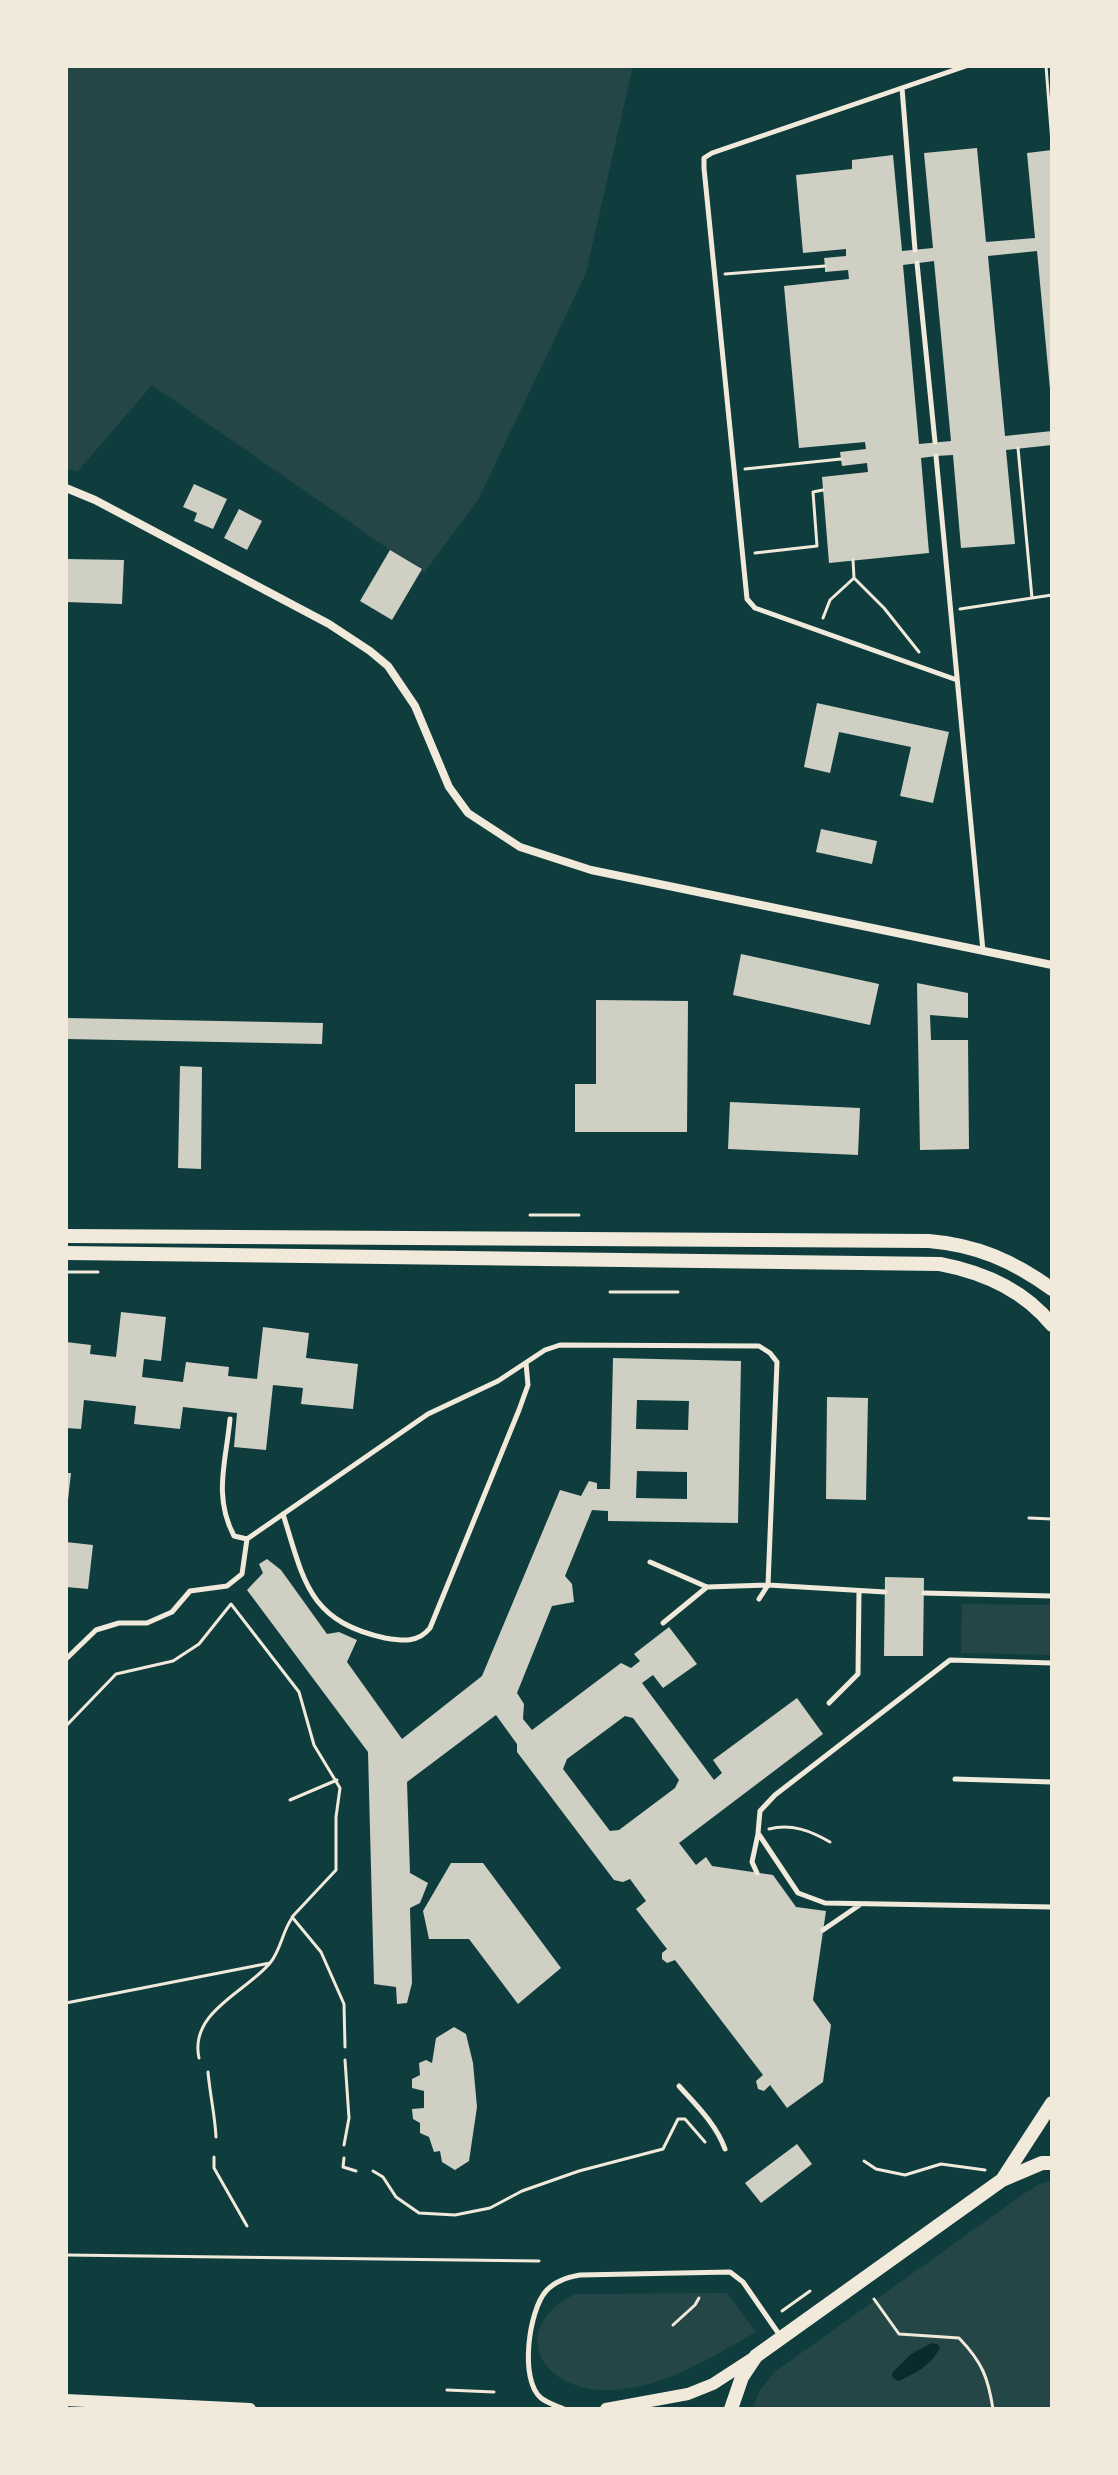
<!DOCTYPE html>
<html>
<head>
<meta charset="utf-8">
<style>
	body { margin:0 }
	#map { position:relative; width:1118px; height:2475px; overflow:hidden; background:#0f3d3e; font-family:"Noto Sans",sans-serif }
	canvas { display:block }
	.frame { position:absolute; inset:0; border:68px solid #f1e9da; pointer-events:none }
</style>
</head>
<body>
<div id="map">
<canvas width="1118" height="2475"></canvas>
<div class="frame"></div>
</div>
<script>
const g = document.querySelector('canvas').getContext('2d');
g.lineJoin = 'round';
function fillPath(path, color) {
  g.fillStyle = color;
  g.fill(path, 'evenodd');
}
function stroke(path, color, width, dash) {
  g.strokeStyle = color;
  g.lineWidth = width;
  g.lineCap = dash ? 'butt' : 'round';
  g.setLineDash(dash || []);
  g.stroke(path);
}
fillPath(new Path2D(`
	M66,66h567l-47,207 -108,227 -54,73 -2,-5 -32,-18 -238,-165 -74,86 -12,-2z
	M962,1604l90,1v50l-91,-2z
	M1052,2181v228h-299l6,-18 17,-20 246,-176 17,-11z
	M727,2293l29,39c-47,26 -97,60 -154,58 -63,-2 -94,-63 -27,-96z`), '#244646');
fillPath(new Path2D(`
	M932,2343l5,1 3,3c-8,18 -25,27 -42,34l-6,-4v-4l19,-19z`), '#0a2a2b');
fillPath(new Path2D(`
	M977,148l9,94 49,-4 -8,-85 25,-3v239h-2l-13,-138 -49,5 17,180 47,-5v14l-46,5 9,94 -54,4 -8,-93 -17,1 -15,2 8,95 -100,10 -7,-86 46,-5 -1,-9 -25,3 -2,-14 26,-3 -1,-7 -66,6 -15,-162 65,-7 -1,-9 -23,2v-6l-1,-8 22,-2v-7l-43,4 -7,-78 56,-6v-9l41,-5 9,96 31,-3 -9,-95zM934,261l17,180 -32,3 -16,-179z
	M194,484l33,15 -14,30 -19,-8 3,-8 -14,-6z
	M239,509l23,12 -15,29 -23,-12z
	M390,550l32,19 -30,51 -32,-19z
	M66,559l58,1 -2,44 -56,-2z
	M817,703l132,29 -16,71 -33,-7 11,-49 -72,-15 -9,41 -26,-6z
	M821,829l56,12 -5,23 -56,-12z
	M741,954l138,30 -9,41 -137,-30z
	M917,983l51,10v25l-38,-3 1,25h37l1,109 -49,1z
	M596,1000l92,1 -1,131h-112v-48h21z
	M66,1018l257,5 -1,21 -256,-5z
	M180,1066l22,1 -1,102 -23,-1z
	M730,1102l130,6 -2,47 -130,-6z
	M121,1312l45,5 -5,44 -17,-2 -2,18 41,5 3,-20 43,5 -1,9 29,3 6,-52 46,6 -3,25 52,6 -5,45 -52,-5 2,-16 -30,-3 -7,65 -32,-3 3,-34 -54,-6 -3,22 -46,-5 2,-18 -52,-6 -3,29 -15,-1v-86l25,3 -1,9 26,3z
	M613,1358l128,3 -3,162 -130,-2v-10l-16,-1 -27,66 7,8 2,18 -22,4 -35,87 7,11 -1,15 9,11 89,-67 10,5 9,-7 -6,-7 35,-27 28,37 -34,24 -10,-13 -11,8 72,97 8,-7 -9,-13 84,-62 26,36 -144,109 17,22 10,-8 6,9 61,9 23,32 30,4 -13,89 18,25 -8,57 -36,26 -17,-23 -6,6 -6,-2 -2,-8 7,-6 -88,-115 -8,3 -5,-4v-6l5,-4 -31,-40 10,-8 -16,-22 -7,3 -9,-2 -97,-128v-8l-21,-29 -89,67 3,91 18,10 -8,20 -10,5 2,75 -5,20 -10,1 -1,-17 -22,-3 -6,-232 -121,-162 16,-17 -4,-9 8,-5 14,11 46,64 12,-2 18,8 -10,22 55,77 80,-63 78,-186 21,6 8,-15 8,2v6h13zM637,1400l52,1 -1,29 -52,-1zM637,1471l50,1v27l-51,-1zM625,1716l8,2 46,62 -4,8 -56,42 -9,1 -47,-62 4,-10z
	M827,1397l41,1 -2,102 -40,-1z
	M66,1473h5l-3,27h-2z
	M66,1542l27,3 -5,44 -22,-2z
	M885,1577l39,1 -1,78h-39z
	M451,1863h32l78,105 -43,36 -49,-65h-40l-6,-28z
	M454,2027l12,7 7,29 4,44 -8,54 -14,9 -13,-8 -2,-11 -6,1 -5,-15 -9,-4v-10l-7,-4 -1,-10 12,-1v-17l-12,-3v-9l8,-4 -1,-12 7,-3 6,3 4,-25z
	M797,2144l15,20 -51,39 -16,-20z`), '#cfcfc3');
stroke(new Path2D(`
	M1046,66l6,77
	M725,274l100,-8
	M1018,448l14,150 20,-3
	M745,469l96,-10
	M755,553l62,-7 -4,-54 10,-2
	M853,560l1,18 30,30 35,44
	M960,609l72,-11
	M823,618l7,-18 24,-22
	M530,1215h49
	M66,1272h32
	M610,1292h68
	M1029,1518l23,1
	M66,1726l50,-52 57,-13 26,-17 32,-40 68,88 15,53 26,43 -4,29v53l-44,47 29,35 23,52 1,43
	M290,1800l47,-20
	M769,1829c22,-6 42,2 61,13
	M66,2003l204,-40
	M199,2058c-10,-46 47,-66 71,-95 11,-13 12,-31 22,-45
	M208,2072c2,23 7,43 8,65
	M344,2145l5,-27 -4,-58
	M214,2157v11l33,58
	M344,2158l-1,9 13,4
	M864,2161l12,8 29,6 36,-11 44,6
	M373,2171l10,6 13,20 23,16 36,2 35,-7 32,-17 57,-20 84,-22 15,-30h7l20,23
	M66,2255l473,6
	M874,2299l25,35 60,4c23,24 29,39 34,71
	M782,2311l28,-20
	M673,2325l22,-20 4,-7
	M447,2390l47,2`), '#f1e9da', 3);
stroke(new Path2D(`
	M902,88l13,162
	M917,263l18,179
	M936,456l47,495
	M957,680l-202,-72 -8,-9 -43,-431v-10l8,-5 254,-87
	M230,1419c-4,43 -17,77 4,117l13,3
	M283,1514c21,67 25,107 102,124 18,3 33,5 45,-10l89,-218 9,-25 -2,-22
	M650,1562l57,25 61,-2
	M924,1593l128,3
	M759,1599l9,-14
	M663,1623l44,-36
	M66,1659l30,-29 23,-7h28l25,-11 18,-21 37,-5 15,-12 5,-35 181,-125 70,-33 47,-31 15,-5 199,1 11,7 7,9 -9,223 117,7
	M1052,1663l-102,-3 -175,135 -15,16 -2,22 40,60 27,10 227,4
	M829,1703l29,-29 1,-83
	M955,1779l97,3
	M757,1873l-5,-11 6,-28
	M823,1930l38,-26
	M679,2086c17,19 37,38 46,63
	M564,2409c-7,-3 -17,-6 -23,-11 -22,-18 -12,-88 5,-107 9,-10 22,-14 34,-16l150,-3 13,10 38,55`), '#f1e9da', 5);
stroke(new Path2D(`
	M66,488l29,12 234,124 41,27 18,15 27,40 34,81 19,26 52,34 71,23 461,95`), '#f1e9da', 8);
stroke(new Path2D(`
	M66,2400l184,9
	M606,2409l82,-15 25,-10 40,-26`), '#f1e9da', 12);
stroke(new Path2D(`
	M66,1236l863,5c48,4 84,20 123,48
	M66,1253l874,11c42,8 84,26 112,61
	M1002,2180l40,-17h10
	M731,2409l11,-32 14,-21 246,-176 50,-77`), '#f1e9da', 14);
</script>
</body>
</html>
